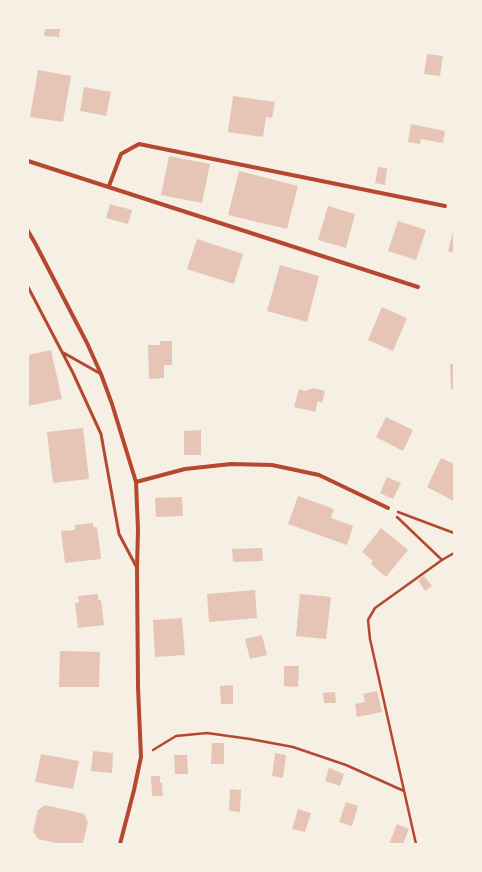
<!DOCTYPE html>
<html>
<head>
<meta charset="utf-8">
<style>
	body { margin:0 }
	#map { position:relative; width:482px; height:872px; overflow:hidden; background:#f6efe4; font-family:Quicksand,sans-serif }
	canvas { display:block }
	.frame { position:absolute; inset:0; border:29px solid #f6efe4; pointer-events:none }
</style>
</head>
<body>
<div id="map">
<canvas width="482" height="872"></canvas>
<div class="frame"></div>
</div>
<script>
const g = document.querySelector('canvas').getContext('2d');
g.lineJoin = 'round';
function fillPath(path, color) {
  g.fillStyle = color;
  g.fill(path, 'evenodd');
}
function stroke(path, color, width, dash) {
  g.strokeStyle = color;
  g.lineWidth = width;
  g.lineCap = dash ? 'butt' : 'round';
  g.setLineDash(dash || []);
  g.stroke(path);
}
fillPath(new Path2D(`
	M45,28h15l-1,9 -15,-1z
	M427,54l16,2 -3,20 -16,-2z
	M38,70l33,6 -8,46 -33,-5z
	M84,87l27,5 -5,24 -26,-5z
	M233,96l42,6 -3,16 -6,-1 -3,20 -35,-5z
	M411,124l34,7 -2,12 -22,-4 -1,5 -12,-2z
	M169,156l41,8 -8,39 -41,-8z
	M378,167l9,1 -2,17 -10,-2z
	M239,171l59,15 -11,43 -59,-14z
	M110,204l22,6 -4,14 -22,-6z
	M328,206l27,8 -9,34 -28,-8z
	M398,221l28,9 -10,30 -28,-9z
	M453,231h1v22l-6,-2z
	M197,239l46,15 -9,30 -47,-15z
	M280,265l39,11 -12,46 -40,-11z
	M382,307l25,11 -14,33 -25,-11z
	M160,341h12v24h-8v13l-15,1 -1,-34h12z
	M51,350l11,49 -34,7v-51z
	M450,364h4v25h-3z
	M314,388l11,3 -3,12 -4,-2 -3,11 -21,-5 5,-18 6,2z
	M386,417l27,13 -10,21 -27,-14z
	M83,428l6,51 -36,4 -6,-51z
	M201,430v25h-17v-24z
	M441,458l13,6v37l-27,-14z
	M387,477l14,6 -8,16 -13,-6z
	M298,496l36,13 -3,9 22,8 -6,19 -59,-21z
	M182,497l1,19 -27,1 -1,-19z
	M93,523v4h4l4,32 -36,4 -4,-32 14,-1v-5z
	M381,528l27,22 -22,27 -15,-13 2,-3 -11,-9z
	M262,548l1,13 -30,1 -1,-13z
	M424,576l8,10 -7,5 -7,-11z
	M255,590l2,28 -48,4 -2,-28z
	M98,594v6h3l3,25 -26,3 -3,-25 4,-1 -1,-6z
	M300,594l31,3 -5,42 -30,-3z
	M182,618l3,37 -30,2 -2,-37z
	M262,635l5,20 -17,4 -5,-20z
	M60,651l40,1 -1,35h-40z
	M284,666h15l-1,21 -14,-1z
	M233,685v19h-12l-1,-18z
	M377,691l5,21 -25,5 -2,-13 10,-2 -2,-8z
	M335,692l1,11h-12l-1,-10z
	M212,743h12v21h-13z
	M93,751l20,2 -1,20 -21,-2z
	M275,753l11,2 -3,23 -11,-2z
	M41,754l38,7 -6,28 -38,-7z
	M174,755h13l1,19h-13z
	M329,768l15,6 -4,12 -15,-5z
	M151,776h9v7h2l1,13h-11z
	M230,789l11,1 -1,22 -11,-1z
	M346,802l12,4 -6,20 -13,-4z
	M45,805l39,9 4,8 -5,21 -2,1h-21l-22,-5 -5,-8 5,-21z
	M298,809l13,4 -6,19 -13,-3z
	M397,824l12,5 -6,15h-14z`), '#e6c5b7');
stroke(new Path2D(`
	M398,512l56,21
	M397,517l45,43
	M153,750l23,-14 31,-3 43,6 43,8 53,18 58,26
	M416,844l-46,-205 -2,-19 7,-12 67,-48 12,-7`), '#b5482f', 2.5);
stroke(new Path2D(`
	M28,287l45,86 28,61 18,100 18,34
	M62,352l39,22`), '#b5482f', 3);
stroke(new Path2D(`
	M28,161l390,126
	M109,186l12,-32 18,-10 306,62
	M28,231l7,12 52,100 14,31 11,30 24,78 2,48 -1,38 1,119 3,70 -7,33 -14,54
	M136,482l49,-13 46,-5 41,1 47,10 69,33`), '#b5482f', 4);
</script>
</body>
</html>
